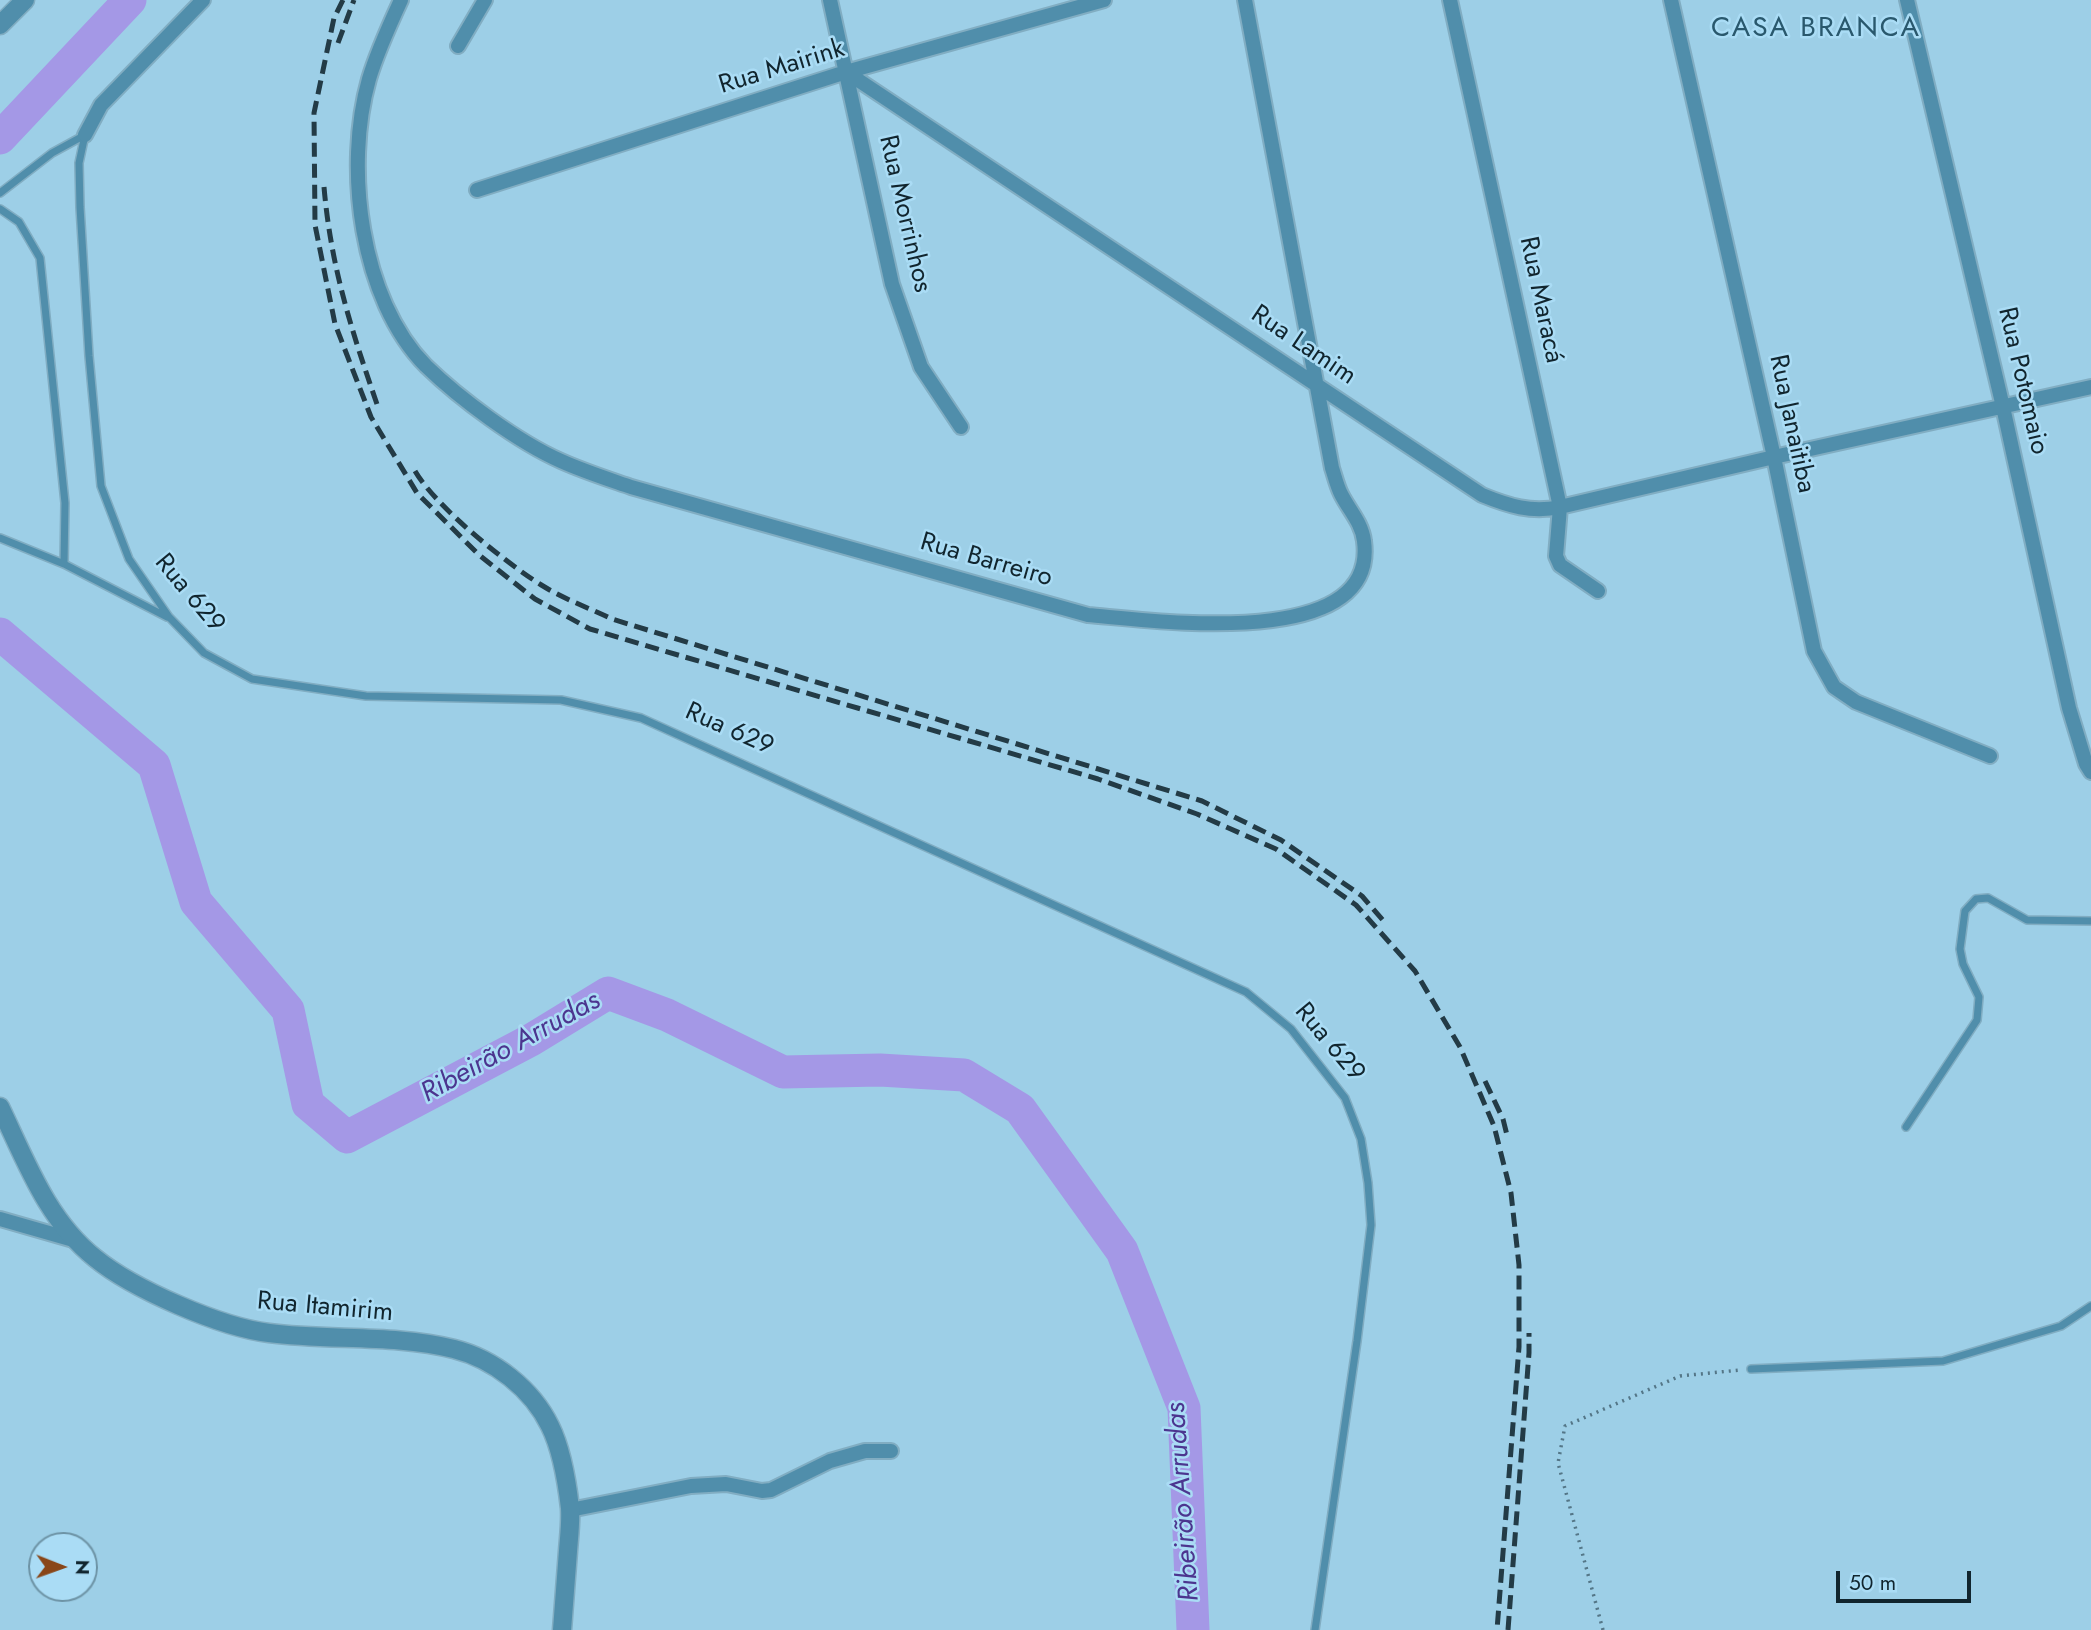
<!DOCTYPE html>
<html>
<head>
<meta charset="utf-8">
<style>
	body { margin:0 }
	#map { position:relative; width:2091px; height:1630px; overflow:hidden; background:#9dcfe7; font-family:Jost,sans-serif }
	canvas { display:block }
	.north { position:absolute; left:28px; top:1532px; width:70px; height:70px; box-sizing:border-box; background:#aadcf5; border:2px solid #6d93a5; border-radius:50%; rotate:91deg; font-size:19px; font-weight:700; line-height:28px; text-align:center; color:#11252e }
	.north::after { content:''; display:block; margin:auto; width:24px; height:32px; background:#894618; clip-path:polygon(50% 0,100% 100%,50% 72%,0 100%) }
	.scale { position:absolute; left:1836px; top:1571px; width:135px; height:32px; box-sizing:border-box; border:4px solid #11252e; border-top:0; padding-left:9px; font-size:21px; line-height:24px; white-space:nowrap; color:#11252e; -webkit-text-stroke:5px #aadcf5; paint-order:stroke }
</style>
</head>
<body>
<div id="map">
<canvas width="2091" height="1630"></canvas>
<div class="north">N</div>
<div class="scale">50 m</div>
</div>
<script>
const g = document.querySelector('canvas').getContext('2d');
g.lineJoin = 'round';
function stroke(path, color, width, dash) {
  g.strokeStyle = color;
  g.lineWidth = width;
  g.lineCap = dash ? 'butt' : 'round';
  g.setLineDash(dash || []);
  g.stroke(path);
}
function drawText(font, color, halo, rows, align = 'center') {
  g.font = font + ' Jost,sans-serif';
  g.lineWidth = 5;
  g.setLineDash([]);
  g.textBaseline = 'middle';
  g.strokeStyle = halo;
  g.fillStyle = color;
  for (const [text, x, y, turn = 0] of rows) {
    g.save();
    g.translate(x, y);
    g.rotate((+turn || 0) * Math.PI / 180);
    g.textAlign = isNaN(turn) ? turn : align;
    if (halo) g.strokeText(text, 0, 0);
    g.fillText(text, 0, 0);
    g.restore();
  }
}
stroke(new Path2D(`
	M0,138l130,-138
	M0,634l154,131 42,137 92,108 20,94 39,33 184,-97 77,-47 59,22 116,57 97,-2 84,5 56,34 102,142 62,157 9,222`), '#a498e6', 33);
const service = new Path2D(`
	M85,135l-6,28 1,44 9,149 12,130 28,73 40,58 35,36 48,26 114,17 195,4 80,18 605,274 45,37 54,69 16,41 7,44 3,42 -14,116 -42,289
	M0,193l52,-40 33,-18
	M0,209l19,13 21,36 25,245 -1,61
	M0,538l64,26 103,53
	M1906,1127l71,-107 2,-23 -16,-33 -3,-15 5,-38 11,-12 12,-1 39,22 64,1
	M1751,1369l192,-8 118,-35 30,-20`);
const minor = new Path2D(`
	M401,0c-12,26 -24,52 -32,79 -25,88 -9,220 57,287 34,33 92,76 135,95 22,10 47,18 70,26l457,128c63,5 291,38 276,-74 -2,-18 -15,-31 -23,-47 -4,-8 -6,-17 -9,-26l-87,-468
	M830,0l62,284 29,83 40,60
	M1450,0l110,507 -4,49 4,9 38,26
	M1671,0l103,457 40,194 20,36 22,15 134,54
	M1907,0l96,407 66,301 17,56 5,8
	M458,46l27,-46
	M846,72l636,423c27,11 49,18 78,12l214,-50 317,-70
	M85,135l16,-30 102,-105
	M477,190l369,-118 258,-72
	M0,1219l77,22
	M570,1510l121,-24 35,-2 36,7 9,-1 59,-29 35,-10h26`);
const tertiary = new Path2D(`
	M0,25l25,-25
	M0,1107c26,54 47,113 95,151 38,31 125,69 174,75 61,8 125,1 185,16 40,10 78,40 96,77 12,24 17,56 20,82 1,14 -1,29 -2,43 -2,26 -4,53 -6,79`);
stroke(service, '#81adc2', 10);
stroke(minor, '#81adc2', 18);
stroke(tertiary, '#81adc2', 21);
stroke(new Path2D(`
	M1603,1630l-45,-167 7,-37 115,-50 60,-6`), '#547687', 3.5, [2, 5]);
stroke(service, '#508eab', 7);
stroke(minor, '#508eab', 14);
stroke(tertiary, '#508eab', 18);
stroke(new Path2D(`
	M343,0l-9,18 -20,95 1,112 20,99 36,93 46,76 62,62 56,44 55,30 508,150 99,35 79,35 80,56 59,66 45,76 34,79 17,67 8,72v82l-22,283
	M338,43l16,-43
	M324,187c7,81 28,145 54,220
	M415,471c21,36 92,93 128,115 21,13 46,22 69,33l590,182 79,39 81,56 25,29
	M1485,1081l18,38 5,20
	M1508,1630l21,-277v-20`), '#233b46', 5, [14, 7]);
drawText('26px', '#11252e', '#aadcf5', [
	["Rua Mairink",782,68,-17],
	["Rua Morrinhos",904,214,77],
	["Rua Maracá",1540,300,78],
	["Rua Lamim",1303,346,34],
	["Rua Potomaio",2022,381,77],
	["Rua Janaitiba",1791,424,78],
	["Rua Barreiro",986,561,16],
	["Rua 629",189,594,50],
	["Rua 629",729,730,24],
	["Rua 629",1329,1043,50],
	["Rua Itamirim",325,1308,5]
]);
g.letterSpacing = '2px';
drawText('28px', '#29586d', '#aadcf5', [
	["CASA BRANCA",1816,29]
]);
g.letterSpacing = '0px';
drawText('italic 28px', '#4c358f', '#aadcf5', [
	["Ribeirão Arrudas",511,1048,-29],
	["Ribeirão Arrudas",1184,1502,-94]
]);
</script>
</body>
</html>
